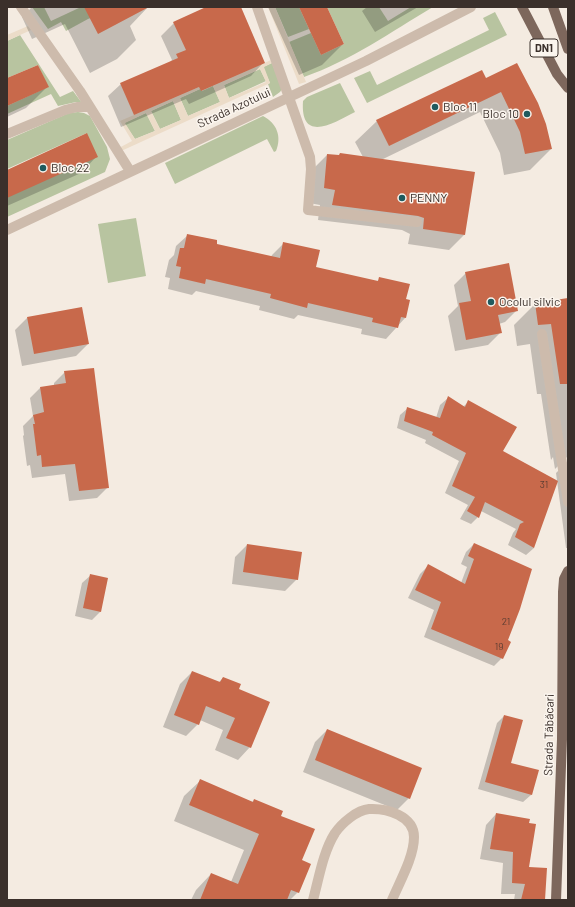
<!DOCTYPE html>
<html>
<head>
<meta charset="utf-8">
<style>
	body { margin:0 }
	#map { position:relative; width:575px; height:907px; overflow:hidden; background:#f4ebe1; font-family:Barlow,sans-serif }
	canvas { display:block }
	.frame { position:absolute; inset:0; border:8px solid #3b302b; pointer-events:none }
</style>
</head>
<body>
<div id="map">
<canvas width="575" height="907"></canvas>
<div class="frame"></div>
</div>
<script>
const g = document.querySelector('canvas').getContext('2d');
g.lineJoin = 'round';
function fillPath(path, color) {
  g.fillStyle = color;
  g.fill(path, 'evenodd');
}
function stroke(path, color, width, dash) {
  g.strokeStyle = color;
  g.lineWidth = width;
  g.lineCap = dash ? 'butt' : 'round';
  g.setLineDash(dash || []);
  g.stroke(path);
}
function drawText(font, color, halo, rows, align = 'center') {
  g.font = font + ' Barlow,sans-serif';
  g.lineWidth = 3;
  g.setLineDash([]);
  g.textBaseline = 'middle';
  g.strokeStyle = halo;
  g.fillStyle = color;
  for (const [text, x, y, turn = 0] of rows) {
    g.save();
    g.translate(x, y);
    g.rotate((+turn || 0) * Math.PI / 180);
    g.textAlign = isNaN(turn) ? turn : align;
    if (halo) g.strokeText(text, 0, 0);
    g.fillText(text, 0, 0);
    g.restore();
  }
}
fillPath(new Path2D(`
	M32,7h12l7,14 30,-14h37l-30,12 -22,12 -5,-9 -13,7z
	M275,7h24l10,22 -21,8z
	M327,7h52l9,14 23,-14h22c-42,25 -83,54 -129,70l-15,-35 22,-9 10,22 23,-11z
	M495,12l12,23 -140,68 -13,-25 16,-7 7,14 112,-55 -6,-12z
	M20,35l40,62 13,-6 9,12 -6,-1 -18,4 -7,-12 -44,20v-8l41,-19 -10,-22 -31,13v-37z
	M272,63l10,26 -2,3 -7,5 -5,-13 2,-1 -7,-16z
	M260,69l6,12 -37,17 -5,-13z
	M340,83l15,29c-21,11 -55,32 -52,-11l4,-4z
	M213,86l7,16 -32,14 -8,-18 20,-9 2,2z
	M173,101l8,19 -21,9 -9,-18z
	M78,112l6,1 6,3 17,31 3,12 -5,13 -98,45v-19l80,-65 -80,36v-29l62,-27z
	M146,113l9,18 -20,8 -11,-16z
	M263,116c14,7 19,21 13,35l-2,1 -7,-13 -92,45 -10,-21z
	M136,218l10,58 -38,7 -10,-59z`), '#b8c4a0');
fillPath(new Path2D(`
	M268,7h7l31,75 -7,2z
	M28,26l3,4 -24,11v-6z
	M271,60l1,3 -8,4 6,16 -2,1 -149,68 -2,-3 15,-8 -12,-20 79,-34 1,2 -20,9 8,18 32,-14 -7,-16zM260,69l6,13 -37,16 -5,-13zM173,101l8,19 -21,9 -9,-18zM146,113l9,18 -20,8 -10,-16z`), '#ecdcc8');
fillPath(new Path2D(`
	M32,7h116l-18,19 6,14 -19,19 -27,14 -25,-49 -33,15 -10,-22z
	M207,7h33l23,56 -12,13 -62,28 -3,-5 -65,28 -13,-31 13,-12 48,-21 3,-3 -11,-24 13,-13z
	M268,7h58l17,37 -21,21 -23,10z
	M367,7h51l-43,25 -13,-21z
	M516,64l35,85 -21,21 -26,5 -4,-22 -20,-41 -99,48 93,12 -10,63 -15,15 -41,-6 2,-10 -8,-4 -84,-10 2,-15 -11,-2 3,-33 15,-15 36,2 -8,-15 22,-21 109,-41z
	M7,79l40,8 -21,21 -19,9z
	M96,157l-15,16 -74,33v-35z
	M188,235l27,10 56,12 1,-2 12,-12 31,25 61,14 4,-3 25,21 4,1 -4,17 -19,21 -25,-5 1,-5 -64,-14 -4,4 -35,-9 1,-4 -64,-15 -4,4 -24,-6 2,-11 -5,-1 4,-17 5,-5 2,-9z
	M466,273l51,37 -12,12 -6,2 1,9 -12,12 -33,6 -7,-35 10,-10 -4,-21z
	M568,299v157l-13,13 -2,-12 -2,3 -10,-66h-4l-7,-50 -13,2 -3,-21 21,-21z
	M27,318l61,26 -12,12 -54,10 -7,-36z
	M65,372l43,115 -11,11 -28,3 -4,-27 -33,4 -2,-13 -3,1 -4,-30 1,-1 -1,-9 10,-10 -3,-18 10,-10 14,-2v-3z
	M448,398l15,9 6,-6 33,51 32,96 -8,7 -18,-10 5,-12 3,-4 -35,-18 -3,6 -7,7 -11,-5 8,-14 -23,-12 14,-32 -34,-18 1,-3 -29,-12 3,-13 8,-7 28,10 4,-13z
	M568,461v87h-2l-10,-75z
	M474,544l32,97 -4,17 -8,8 -70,-29 10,-27 -26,-12 12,-24 8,-8 33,17 6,-16 -6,-3 5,-12z
	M247,545l50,34 -12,12 -53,-7 3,-27z
	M91,575l16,4 -7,33 -8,8 -17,-4 7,-33z
	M192,672l26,11 5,-5 15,12 12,57 -12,13 -23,-10 8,-20 -23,-10 -2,4 -12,12 -23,-9 17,-43z
	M504,716l5,47 28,8 -6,24 -8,7 -45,-13 19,-66z
	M327,730l82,68 -12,12 -94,-38 12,-30z
	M200,781l52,21 2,-2 47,61 -3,31 -8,8h-99l5,-10 15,-16 20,8 13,-32 -70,-29 10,-25z
	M496,814l32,54 16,32h-30l1,-6h-14l2,-31 -23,-4 6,-34z
	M568,836v30h-1v-28z`), '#0003');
fillPath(new Path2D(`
	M84,7h65l-51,27z
	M206,7h35l24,56 -64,28 -2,-4 -65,28 -14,-32 58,-25 -2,-4 10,-4 -13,-28z
	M299,7h28l17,37 -23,11z
	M517,63l21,40 8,21 6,25 -27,5 -5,-22 -19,-40 -112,54 -13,-26 106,-50 4,8z
	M38,65l11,22 -42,19v-28z
	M87,133l11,24 -91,41v-28z
	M340,153l135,19 -10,63 -42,-6 1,-11 -6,-2 -86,-11 3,-15 -11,-2 3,-34 12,1z
	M187,234l30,6v4l63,14 3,-16 37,8 -4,17 62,14 1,-4 31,7 -4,15 4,1 -4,18 -5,-1 -3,11 -26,-6 1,-4 -65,-15 -1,5 -37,-10 1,-4 -65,-15 -1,5 -26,-6 2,-11 -5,-1 4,-18h4z
	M509,263l9,48 -20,4 4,18 -36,7 -7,-37 12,-2 -6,-29z
	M568,298v86h-8l-9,-60 -13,1 -3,-22z
	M82,307l7,37 -55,10 -7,-37z
	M94,368l15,120 -30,3 -4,-27 -33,3 -1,-12 -4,1 -4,-32h2l-2,-9 11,-3 -4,-25 26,-4 -2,-12z
	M448,396l17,11 3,-7 49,27 -14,24 55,30 -24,67 -19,-11 5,-13 4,-2 -39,-20 -6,16 -12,-7 8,-14 -23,-11 14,-33 -34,-18 1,-3 -29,-11 3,-14 33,11z
	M474,543l58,26 -12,40 -12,31 3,2 -8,17 -72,-30 10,-27 -26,-12 13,-26 37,20 9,-25 -6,-3z
	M247,544l55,8 -4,28 -55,-8z
	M90,574l18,4 -7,34 -18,-4z
	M192,671l28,11 3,-5 18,7 -2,5 31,13 -19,46 -25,-10 9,-20 -29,-12 -7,19 -25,-10z
	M504,715l19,5 -12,43 28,7 -7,25 -47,-13z
	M327,729l95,39 -12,31 -95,-39z
	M200,779l53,23 1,-3 29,12 -2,5 34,13 -13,31 9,4 -12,29 -8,-3 -4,10h-87l11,-27 27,11 21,-50 -70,-29z
	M496,813l34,6 -1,4 7,1 -7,43 18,1 -2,32h-24l4,-16 -13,-1 1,-31 -23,-3z`), '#c8694b');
stroke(new Path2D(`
	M21,7l59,84 50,80
	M257,7l53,150 1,12 -3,41 109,12
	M7,134l58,-24 12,-3h13
	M7,230l359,-169 105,-54
	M542,334l26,168
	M313,900c6,-22 10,-48 22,-67 7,-10 22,-23 34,-24 18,-1 45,7 45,28 0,20 -14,44 -22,63`), '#cdbbac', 10);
stroke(new Path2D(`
	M522,7l35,67 11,14
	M553,7l15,42
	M556,900l6,-161 1,-147 1,-13 4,-8`), '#7d675c', 10);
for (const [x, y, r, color] of [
	[435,107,4,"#1f5a5e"],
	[527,114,4,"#1f5a5e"],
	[43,168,4,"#1f5a5e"],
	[402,198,4,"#1f5a5e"],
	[491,302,4,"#1f5a5e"]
]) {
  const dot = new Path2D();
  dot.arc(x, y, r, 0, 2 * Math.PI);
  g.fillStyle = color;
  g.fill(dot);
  stroke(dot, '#fbf5ee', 1.5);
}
drawText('10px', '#5e3e33', null, [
	["31",544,485],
	["21",506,622],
	["19",499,647]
]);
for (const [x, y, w] of [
	[544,48,28]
]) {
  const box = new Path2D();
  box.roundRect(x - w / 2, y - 9, w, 18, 3);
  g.fillStyle = '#fbf5ee';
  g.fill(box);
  stroke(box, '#3b302b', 1);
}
drawText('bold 11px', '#3b302b', null, [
	["DN1",544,48]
]);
drawText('12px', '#3b302b', '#fbf5ee', [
	["Bloc 11",443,107],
	["Bloc 10",519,114,"right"],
	["Bloc 22",51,168],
	["PENNY",410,198],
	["Ocolul silvic",499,302]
], 'left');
drawText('12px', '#3b302b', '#fbf5ee', [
	["Strada Azotului",234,108,-25],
	["Strada Tăbăcari",549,735,-89]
]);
</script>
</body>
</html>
